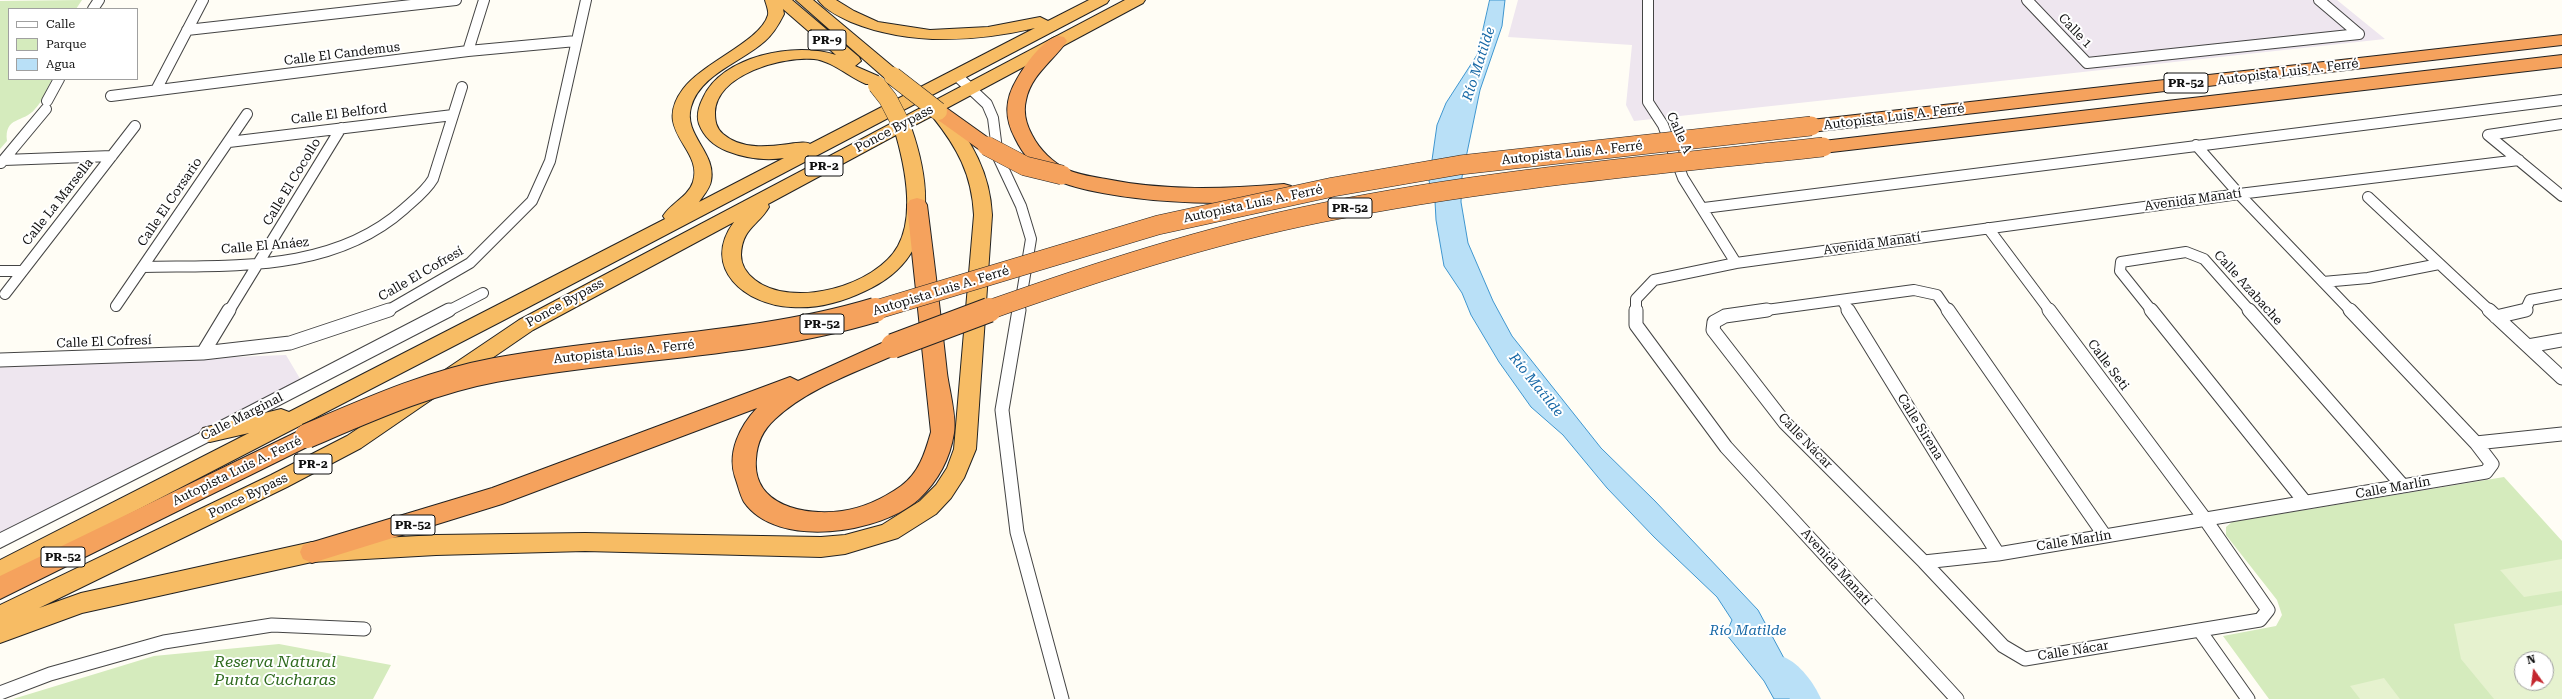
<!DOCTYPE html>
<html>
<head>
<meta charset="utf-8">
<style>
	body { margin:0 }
	#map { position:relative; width:2562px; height:699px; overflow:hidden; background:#fffdf5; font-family:"Roboto Serif",serif }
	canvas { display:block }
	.legend { position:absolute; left:8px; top:8px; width:130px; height:72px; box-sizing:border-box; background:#fff; border:1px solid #a0a0a0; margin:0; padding:5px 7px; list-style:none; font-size:12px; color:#111 }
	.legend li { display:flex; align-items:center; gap:8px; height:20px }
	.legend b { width:20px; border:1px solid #a0a0a0 }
	.north { position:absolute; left:2514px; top:651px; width:40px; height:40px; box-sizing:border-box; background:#fff; border:1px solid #a0a0a0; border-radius:50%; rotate:346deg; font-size:11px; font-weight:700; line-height:16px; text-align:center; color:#111 }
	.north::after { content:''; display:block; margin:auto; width:14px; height:18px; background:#c4262e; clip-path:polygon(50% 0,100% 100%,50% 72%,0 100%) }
</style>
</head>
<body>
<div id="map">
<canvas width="2562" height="699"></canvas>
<ul class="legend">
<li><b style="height:5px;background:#fff"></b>Calle</li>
<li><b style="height:11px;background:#d5ebbd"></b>Parque</li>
<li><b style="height:11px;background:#b9e0f7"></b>Agua</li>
</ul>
<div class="north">N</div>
</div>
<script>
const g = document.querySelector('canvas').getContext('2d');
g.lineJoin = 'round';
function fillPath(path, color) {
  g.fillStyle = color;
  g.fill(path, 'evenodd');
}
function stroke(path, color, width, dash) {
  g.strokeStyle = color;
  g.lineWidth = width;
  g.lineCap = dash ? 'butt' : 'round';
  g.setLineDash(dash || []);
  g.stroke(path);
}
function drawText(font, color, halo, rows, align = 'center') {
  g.font = font + ' "Roboto Serif",serif';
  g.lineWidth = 4;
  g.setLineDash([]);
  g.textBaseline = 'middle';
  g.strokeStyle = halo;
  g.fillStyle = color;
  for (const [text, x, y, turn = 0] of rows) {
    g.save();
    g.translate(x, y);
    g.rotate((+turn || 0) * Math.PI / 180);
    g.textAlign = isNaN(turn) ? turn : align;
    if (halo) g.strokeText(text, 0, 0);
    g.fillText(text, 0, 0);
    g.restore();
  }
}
fillPath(new Path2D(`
	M1518,0h819l48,39 -751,82 -8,-16 6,-60 -124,-8z
	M286,355l16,27 -302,151v-167z`), '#eee6ef');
fillPath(new Path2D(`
	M82,0l-6,9h-67v70h43c-5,9 -9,22 -17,30 -11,14 -31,7 -28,32l-7,8v-148z
	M2504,477l58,64v158h-293l-46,-63 53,-10 6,-11 -5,-15 -51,-65v-8l6,-5zM2522,659h24v24h-24z
	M279,644l112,21 -18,34h-360l141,-43z`), '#d5ebbd');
fillPath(new Path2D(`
	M2562,559v32l-38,6 -24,-27z
	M2562,605v94h-68l-33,-40 -7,-35zM2522,659h24v24h-24z
	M2384,678l16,21h-40l-10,-13z`), '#e6f2cf');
const water = new Path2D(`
	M1490,0h15l-3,26 -22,64 -18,87 -1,25 7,41 25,58 19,35 89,112 54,53 103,109 48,89h-32l-10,-18 -38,-47 6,-14 -15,-23 -63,-60 -47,-49 -44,-53 -32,-28 -32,-45 -28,-47 -9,-22 -18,-27 -8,-46 -1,-19 -6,-20 8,-56 9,-22 31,-48z`);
fillPath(water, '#b9e0f7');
stroke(water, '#3f96cf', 1);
fillPath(new Path2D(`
	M1784,657c16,7 30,26 37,42h-31l-20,-29 4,-9z`), '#b9e0f7');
const minorFar1 = new Path2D(`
	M1648,0v102l15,23 20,53 53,85
	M2027,0l60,63 272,-29
	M2319,0l40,34
	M93,9l6,-9
	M187,30l269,-30
	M468,51l16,-51
	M956,75l31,29 6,14 5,39 23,49 10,33 -12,72
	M156,90l47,-90
	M111,96l357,-45 108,-10
	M47,101l12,-22
	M2562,124l-74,11 74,61
	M229,142l224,-27
	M2196,145l43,49 112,117
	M4,160l108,-4
	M1,163l45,-54
	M2368,197l122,114
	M1704,208l858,-108
	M1988,228l62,83
	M143,267c89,-2 189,6 261,-58 10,-9 22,-18 29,-30l29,-92
	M0,271h22
	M2323,282l45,-4 71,-14
	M5,294l130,-168
	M1842,300l7,11
	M116,306l131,-192
	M229,311l112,-183
	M387,311l83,-48 62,-62 18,-40 36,-161
	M448,311l35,-18
	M1636,311v-12l18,-19 82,-17 503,-69 280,-34
	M1759,311l155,-21 23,5 11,16
	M2152,311l-32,-40 1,-9 65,-10 18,7 46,52
	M2525,311l5,-11 32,-6`);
const minor = new Path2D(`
	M1019,310l-17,100 15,122 45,167
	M1636,310v15l90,122 231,252
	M1767,310l-42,6 -11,6 -1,8 72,93 139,139 79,84 22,13 235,-39 8,-10 -63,-91 -156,-209
	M1848,310l150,244
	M1948,310l157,226
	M2151,310l154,192
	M2249,310l154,176
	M2489,310l73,68
	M2496,317l30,-7
	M2528,346l34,-6
	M203,353l26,-43
	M0,360l203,-7 87,-10 99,-33
	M223,427l226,-117
	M2476,443l86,-9
	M1924,562l74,-8 488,-82 6,-8 -16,-21 -126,-133
	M2200,631l48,68
	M0,693l50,-19 114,-32 108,-17 92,4`);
const tertiary = new Path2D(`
	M210,428l6,2 2,4 -2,4 -216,110v-15z`);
const trunk = new Path2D(`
	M765,0h27l67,57 2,4 -6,5 23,10 2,4 -2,4h-12c-17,-7 -34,-23 -52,-25 -31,-3 -97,15 -99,53 0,9 1,16 8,22 29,25 78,3 87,10l225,-116c-61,14 -125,18 -184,-6 -11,-5 -26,-12 -33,-22h18l18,11 24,11 52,8 58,-3 52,-10 8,4 41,-21h20l-2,3 -605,318 -502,260v-21l249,-127 -39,9 -7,-2 -4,-6 4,-6 78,-19 8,3 376,-193 -2,-3c8,-13 25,-19 30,-34 11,-34 -42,-50 -10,-93 19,-26 78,-48 85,-74 1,-4 -2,-11 -3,-15zM783,9l53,46c-40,-14 -115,1 -133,43 -4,8 -7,17 -4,26 5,13 15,22 28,27 18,7 38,10 57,7l-85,44c4,-6 11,-14 12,-21 6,-28 -28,-46 -20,-74 9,-33 51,-45 74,-66 9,-8 14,-17 19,-27z
	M796,0h17l86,72 2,4 -2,4h-12z
	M1125,0h20l-2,3 -198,106c27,32 45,64 47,106l-16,234 -12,29 -13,20 -15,16 -38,24 -53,16 -24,3 -236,-6 -149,4 -124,7 -230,51 -82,30v-38l271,-130 76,-39 172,-116zM932,116c25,31 40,58 42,99l-20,234 -7,19 -11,17 -16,16 -38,24 -37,10 -24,2 -236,-4 -149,2 -124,7 -231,51 -42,15 248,-121 74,-39 172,-118 201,-108c-34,46 12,83 57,85 26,2 51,-5 74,-16 71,-32 69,-98 46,-164zM896,135c9,32 19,80 2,111 -22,40 -106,63 -143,34 -8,-6 -14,-15 -14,-25 1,-27 17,-29 28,-48l-1,-3z`);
const motorway = new Path2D(`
	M2562,35v10l-751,87 -7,-2 -2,-4 2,-4 7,-2z
	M1058,36l6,1 3,4c-14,20 -36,34 -41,59 -3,12 0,24 6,35 7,14 21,28 36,35 12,5 26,7 38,9 59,12 118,10 178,5l7,2 3,5 -3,5c-51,14 -189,6 -237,-17 -17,-8 -31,-24 -39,-41 -11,-21 -10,-39 2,-59 8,-14 25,-39 41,-43z
	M2562,55v12l-739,86 -7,-2 -3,-4 3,-4 7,-2z
	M938,105l7,2 49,35 3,4 -3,4 -7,2 -7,-2 -49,-35 -2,-4 2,-4z
	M917,198l7,2 3,5c7,56 14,112 20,168 2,16 10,45 7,60 -4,26 -16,48 -35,66 -37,34 -142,51 -175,3 -4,-7 -6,-17 -9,-25 -8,-25 5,-51 22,-69l-255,96 -190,59 -9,-4 -3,-7 3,-7 189,-57 290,-108 8,-3 8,4 95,-43 8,2 3,6 -3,6c-41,19 -92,35 -126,67 -12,11 -18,23 -19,40 -4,47 49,57 86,52 21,-3 42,-13 59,-25 18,-13 24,-33 30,-54l-24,-227 3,-5z
	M307,427l8,2 4,7 -4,7 -315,156v-23z`);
stroke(minorFar1, '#444', 12);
stroke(minor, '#444', 15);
stroke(tertiary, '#444', 2);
stroke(trunk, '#222', 2);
stroke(motorway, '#222', 2);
stroke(minorFar1, '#fff', 10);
stroke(minor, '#fff', 13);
fillPath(tertiary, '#fff');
fillPath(trunk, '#f7bc64');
fillPath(motorway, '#f5a25d');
const trunkBridge = new Path2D(`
	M893,76l45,35
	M877,85l11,14 14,27`);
const motorwayBridgeFar1 = new Path2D(`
	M987,146l38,20 37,9
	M872,311l286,-86 175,-38 127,-22 351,-39
	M986,311c110,-39 220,-75 334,-98 166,-34 335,-48 503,-66`);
const motorwayBridge = new Path2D(`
	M893,346l96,-36
	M307,436c61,-26 123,-54 188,-66 126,-24 257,-23 380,-60`);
stroke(trunkBridge, '#222', 19, []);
stroke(motorwayBridgeFar1, '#222', 20, []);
stroke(motorwayBridge, '#222', 26, []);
stroke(trunkBridge, '#f7bc64', 18);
stroke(motorwayBridgeFar1, '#f5a25d', 19);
stroke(motorwayBridge, '#f5a25d', 24);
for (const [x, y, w] of [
	[827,40,38],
	[2186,83,44],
	[824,166,38],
	[1350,208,44],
	[822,324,44],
	[313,464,38],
	[413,525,44],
	[63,557,44]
]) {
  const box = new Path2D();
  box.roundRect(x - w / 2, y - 10, w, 20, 3);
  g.fillStyle = '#fff';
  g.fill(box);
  stroke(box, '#111', 1);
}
drawText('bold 12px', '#111', null, [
	["PR-9",827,40],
	["PR-52",2186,83],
	["PR-2",824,166],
	["PR-52",1350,208],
	["PR-52",822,324],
	["PR-2",313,464],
	["PR-52",413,525],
	["PR-52",63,557]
]);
drawText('13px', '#111', '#fff', [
	["Calle 1",2075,31,46],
	["Calle El Candemus",342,54,-7],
	["Autopista Luis A. Ferré",2288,72,-7],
	["Calle El Belford",339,114,-7],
	["Autopista Luis A. Ferré",1894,117,-7],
	["Ponce Bypass",894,129,-28],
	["Calle A",1679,133,66],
	["Autopista Luis A. Ferré",1572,153,-6],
	["Calle El Cocollo",292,182,-59],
	["Avenida Manatí",2193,200,-8],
	["Calle La Marsella",58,202,-52],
	["Calle El Corsario",170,202,-56],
	["Autopista Luis A. Ferré",1253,204,-12],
	["Avenida Manatí",1872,244,-8],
	["Calle El Anáez",265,246,-5],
	["Calle El Cofresí",421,274,-30],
	["Calle Azabache",2248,288,48],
	["Autopista Luis A. Ferré",941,291,-17],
	["Ponce Bypass",565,303,-29],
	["Calle El Cofresí",104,342,-2],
	["Autopista Luis A. Ferré",624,352,-6],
	["Calle Seti",2108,365,53],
	["Calle Marginal",242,417,-27],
	["Calle Sirena",1920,427,58],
	["Calle Nácar",1805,441,46],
	["Autopista Luis A. Ferré",237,471,-26],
	["Calle Marlín",2393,488,-10],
	["Ponce Bypass",248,496,-26],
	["Calle Marlín",2074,541,-9],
	["Avenida Manatí",1836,567,48],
	["Calle Nácar",2073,651,-9]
]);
drawText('italic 14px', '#1768a6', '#fff', [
	["Río Matilde",1479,64,-72],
	["Río Matilde",1536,385,51],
	["Río Matilde",1748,631]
]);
drawText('italic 16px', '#2f6b1f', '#fff', [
	["Reserva Natural",275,662],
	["Punta Cucharas",275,680]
]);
</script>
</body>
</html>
